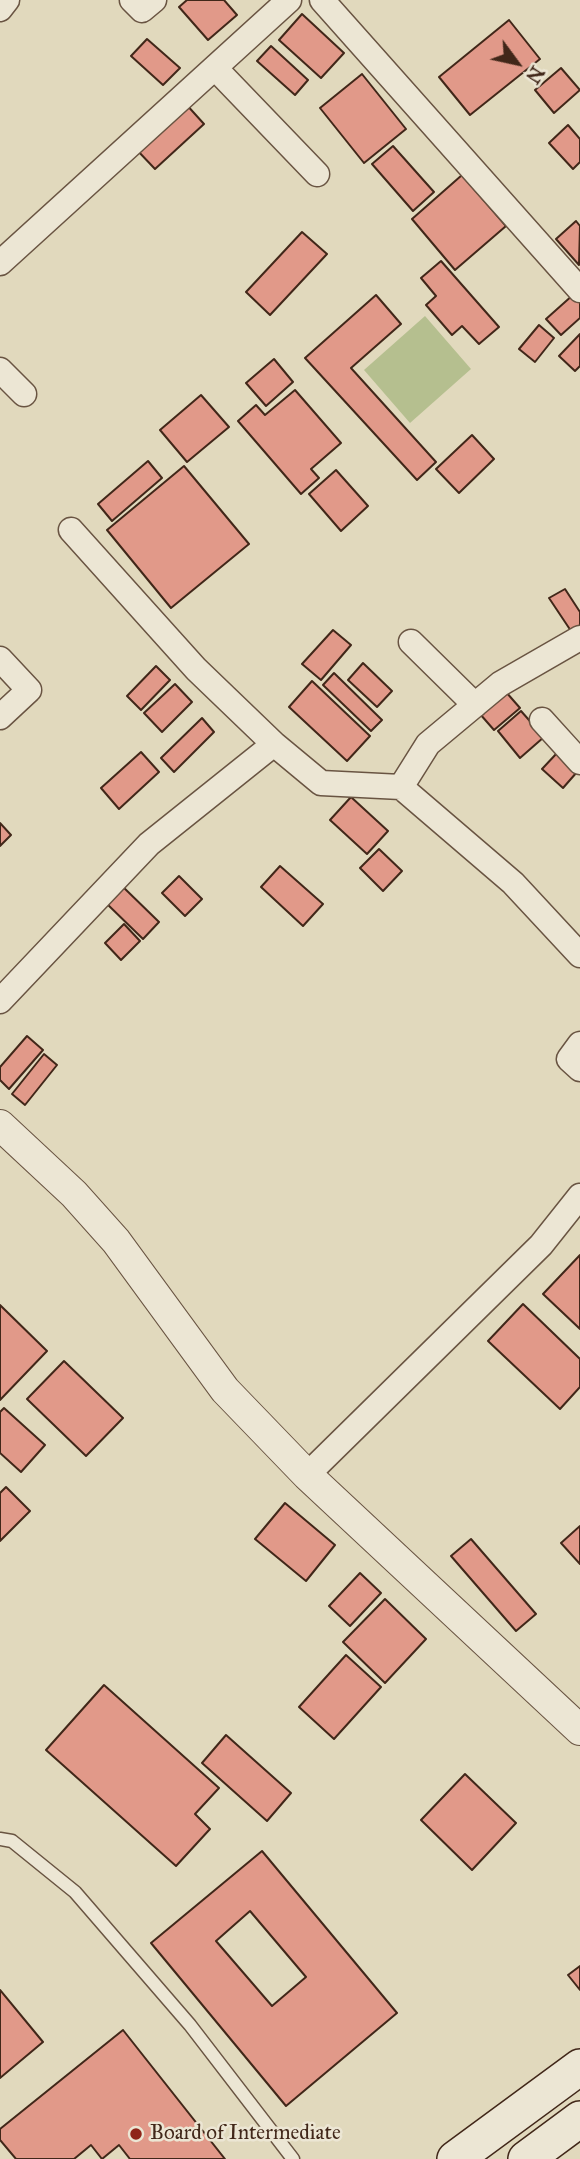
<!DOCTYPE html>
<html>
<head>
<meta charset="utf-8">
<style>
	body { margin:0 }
	#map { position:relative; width:580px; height:2159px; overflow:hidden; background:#e1d9bd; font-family:"IM FELL Great Primer",serif }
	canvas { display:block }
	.north { position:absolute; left:482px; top:28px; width:70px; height:70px; -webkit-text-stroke:5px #ece6d4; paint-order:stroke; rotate:123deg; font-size:19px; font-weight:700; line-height:28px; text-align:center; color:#412719 }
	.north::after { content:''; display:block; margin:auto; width:24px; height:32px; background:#412719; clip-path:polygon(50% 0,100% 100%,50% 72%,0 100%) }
</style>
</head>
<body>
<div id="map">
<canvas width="580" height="2159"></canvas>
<div class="north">N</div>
</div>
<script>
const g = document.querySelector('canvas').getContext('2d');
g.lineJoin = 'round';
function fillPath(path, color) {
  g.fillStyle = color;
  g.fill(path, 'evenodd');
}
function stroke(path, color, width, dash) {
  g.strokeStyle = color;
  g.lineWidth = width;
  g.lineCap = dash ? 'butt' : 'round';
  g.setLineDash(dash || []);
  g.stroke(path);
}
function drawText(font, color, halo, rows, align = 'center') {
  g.font = font + ' "IM FELL Great Primer",serif';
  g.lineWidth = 5;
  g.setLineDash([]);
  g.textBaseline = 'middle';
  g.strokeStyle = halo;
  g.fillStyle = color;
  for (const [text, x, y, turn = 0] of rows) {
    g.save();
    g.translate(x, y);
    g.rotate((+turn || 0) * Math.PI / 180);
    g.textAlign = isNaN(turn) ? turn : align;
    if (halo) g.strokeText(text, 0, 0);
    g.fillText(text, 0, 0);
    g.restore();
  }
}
fillPath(new Path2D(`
	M425,316l46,53 -61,54 -46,-53z`), '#b5bf8f');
const building = new Path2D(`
	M187,0h37l13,15 -29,25 -29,-33z
	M302,14l42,39 -23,25 -42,-38z
	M509,20l31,39 -70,56 -31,-38z
	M147,39l33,29 -17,17 -32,-29z
	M271,46l37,34 -13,15 -38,-34z
	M561,68l19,22 -26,23 -19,-23z
	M362,74l44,55 -42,34 -44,-55z
	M185,103l19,21 -49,45 -19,-20z
	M568,125l12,14v23l-7,7 -24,-26z
	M393,146l41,46 -21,19 -41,-47z
	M462,175l44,51 -51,44 -43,-51z
	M576,221l4,5 -1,39 -23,-26z
	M302,232l25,22 -57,61 -24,-23z
	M441,261l58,66 -20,17 -17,-18 -10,9 -26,-30 10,-9 -15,-18z
	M574,294l6,7v17l-19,17 -15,-16z
	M376,295l25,29 -50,44 85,94 -19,18 -112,-122z
	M539,325l15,13 -19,24 -16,-13z
	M580,334v32l-5,5 -16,-15z
	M274,359l19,23 -27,24 -20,-23z
	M295,390l46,53 -30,26 8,9 -18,16 -63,-73 18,-16 9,10z
	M201,395l28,32 -42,35 -27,-32z
	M472,435l22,24 -35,34 -23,-24z
	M148,461l14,17 -50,43 -14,-17z
	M184,466l65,78 -78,64 -64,-78z
	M336,470l32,36 -27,25 -32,-37z
	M565,589l15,23v13l-9,6 -22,-33z
	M333,630l18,15 -30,35 -19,-16z
	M363,663l29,28 -15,16 -29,-27z
	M156,666l14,14 -29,30 -14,-14z
	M334,673l48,47 -11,11 -48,-46z
	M312,681l58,55 -23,25 -58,-54z
	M175,684l17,18 -30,30 -18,-19z
	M506,692l14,16 -26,22 -14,-16z
	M521,711l23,26 -24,21 -22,-27z
	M202,718l12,14 -40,40 -13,-14z
	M141,752l18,20 -40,37 -18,-21z
	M557,753l20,19 -14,16 -21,-19z
	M351,797l37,34 -21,23 -37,-34z
	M0,823l11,12 -11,11z
	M379,849l23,22 -19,20 -23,-23z
	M280,866l43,38 -20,22 -42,-39z
	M179,876l23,23 -17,17 -23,-23z
	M120,884l39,38 -16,17 -39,-38z
	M124,924l16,17 -19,19 -16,-17z
	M27,1036l16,14 -34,39 -9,-9v-13z
	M44,1054l13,11 -32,40 -13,-11z
	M580,1255v74l-37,-35z
	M523,1304l57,55v28l-20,22 -72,-68z
	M0,1305l47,46 -47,49z
	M64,1361l59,57 -37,38 -59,-57z
	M4,1408l41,37 -24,27 -21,-19v-41z
	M6,1487l24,24 -30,30v-48z
	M285,1503l50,42 -29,36 -51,-42z
	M580,1526v38l-19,-21z
	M471,1539l65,75 -20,17 -65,-75z
	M360,1573l21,20 -31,33 -21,-20z
	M385,1599l41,40 -41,44 -42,-41z
	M346,1655l35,32 -47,52 -35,-32z
	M104,1685l115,103 -24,26 15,15 -34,37 -130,-116z
	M226,1735l65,58 -24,28 -65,-58z
	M465,1774l51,49 -44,47 -51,-50z
	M262,1851l135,162 -111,93 -135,-163zM250,1911l56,66 -34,29 -56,-65z
	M580,1966v24l-12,-15z
	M0,1990l43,52 -43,36z
	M123,2030l102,129h-95l-11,-14 -17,14 -11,-14 -17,14h-58l-16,-19v-11z`);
fillPath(building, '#e19989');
stroke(building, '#412719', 2);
const service = new Path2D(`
	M0,1839l12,2 63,51 115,133 103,134`);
const minor = new Path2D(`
	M132,0l10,10 12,-10
	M322,0l258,290
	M0,9l7,-9
	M216,69l101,105
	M0,263l289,-263
	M0,370l24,24
	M71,530l125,139 78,75
	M411,642l64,63
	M0,659l29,31 -29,27
	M542,720l38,42
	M401,787l112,96 67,72
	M0,1001l149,-157 125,-100 47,39 80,4 27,-43 72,-60 80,-46
	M580,1044l-11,15 11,10
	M307,1475l234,-230 39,-49`);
const tertiary = new Path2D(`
	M0,1125l74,69 42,47 109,149 82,85 273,255`);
const secondary = new Path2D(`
	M455,2159l125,-92
	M526,2159l54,-40`);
stroke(service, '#695442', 15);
stroke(minor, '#695442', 27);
stroke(tertiary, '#695442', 32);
stroke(secondary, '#412719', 38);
stroke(service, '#ece6d4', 12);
stroke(minor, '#ece6d4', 24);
stroke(tertiary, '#ece6d4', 30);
stroke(secondary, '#ece6d4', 35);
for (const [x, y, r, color] of [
	[136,2134,7,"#8f2418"]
]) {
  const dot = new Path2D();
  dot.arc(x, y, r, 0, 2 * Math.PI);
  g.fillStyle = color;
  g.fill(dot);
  stroke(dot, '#ece6d4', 2.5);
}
drawText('21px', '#412719', '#ece6d4', [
	["Board of Intermediate",150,2134]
], 'left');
</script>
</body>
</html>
